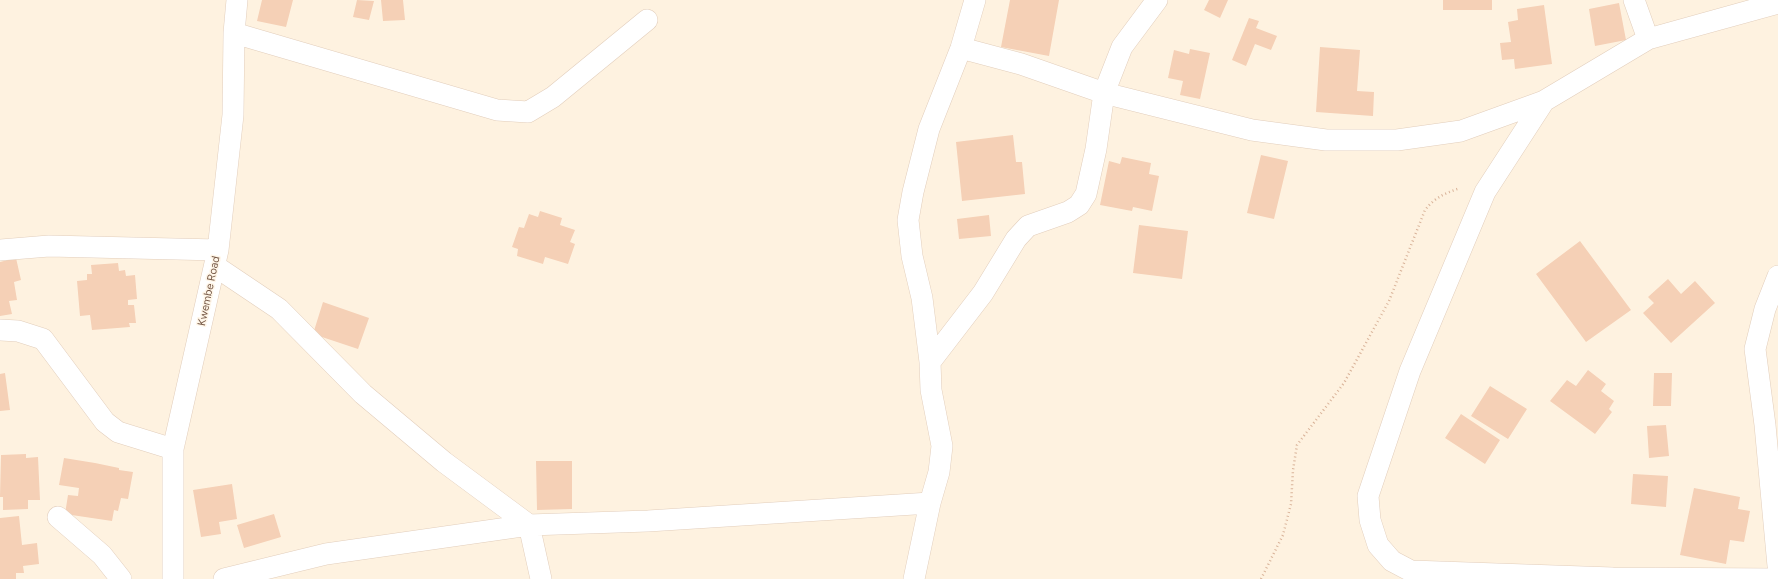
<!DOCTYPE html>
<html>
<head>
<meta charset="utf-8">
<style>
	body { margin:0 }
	canvas { display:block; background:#fef2e0 }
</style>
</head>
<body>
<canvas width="1778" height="579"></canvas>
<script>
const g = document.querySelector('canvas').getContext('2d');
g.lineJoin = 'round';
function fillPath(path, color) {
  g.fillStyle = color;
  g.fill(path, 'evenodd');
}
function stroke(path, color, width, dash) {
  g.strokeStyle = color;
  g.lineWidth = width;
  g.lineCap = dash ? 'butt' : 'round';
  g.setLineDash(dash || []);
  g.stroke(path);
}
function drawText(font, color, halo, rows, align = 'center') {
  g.font = font + ' Figtree,sans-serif';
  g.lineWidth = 3;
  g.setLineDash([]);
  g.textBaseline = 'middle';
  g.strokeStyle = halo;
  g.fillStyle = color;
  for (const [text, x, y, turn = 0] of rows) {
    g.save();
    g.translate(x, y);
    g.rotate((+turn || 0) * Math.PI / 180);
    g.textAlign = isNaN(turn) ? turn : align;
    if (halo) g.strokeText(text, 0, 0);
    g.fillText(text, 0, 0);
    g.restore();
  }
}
fillPath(new Path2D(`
	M262,0h31l-7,27 -29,-6z
	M357,0l17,1 -5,19 -16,-3z
	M381,0h22l2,20 -22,1z
	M1010,0h49l-10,56 -48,-9z
	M1209,0h19l-8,18 -16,-8z
	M1443,0h49v10h-49z
	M1619,3l7,37 -31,6 -6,-37z
	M1544,5l8,59 -37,5 -1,-10 -12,1 -2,-17 11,-1 -3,-20 10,-2 -1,-11z
	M1249,18l10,3 -3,7 21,8 -6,14 -16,-6 -9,22 -14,-6z
	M1320,47l40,3 -3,41 17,1 -1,24 -57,-4z
	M1190,49l20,4 -10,46 -20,-4 3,-14 -15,-3 6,-28 15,4z
	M1013,135l3,27h6l3,32 -63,7 -6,-59z
	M1261,155l27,6 -14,58 -27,-6z
	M1122,157l29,6 -2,11 10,2 -7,35 -19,-4 -1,4 -32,-6 9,-44 11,3z
	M540,211l22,7 -2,7 15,5 -5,12 5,2 -7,20 -23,-7 -2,7 -26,-8 1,-7 -6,-2 7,-20 5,1 5,-14 9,3z
	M989,215l2,21 -32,3 -2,-20z
	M1139,225l49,6 -6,48 -49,-6z
	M1580,241l51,69 -45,32 -50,-68z
	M16,258l5,22 -7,2 3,18 -8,1 3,13 -12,2v-54z
	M118,263l1,8 6,-1 1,6 9,-1 2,24 -9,1v5h6l2,18h-7l1,4 -38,3 -2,-15 -10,1 -3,-35 10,-1v-6h5l-1,-9z
	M1668,279l13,15 14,-13 20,22 -44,40 -28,-30 11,-10 -6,-6z
	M323,302l46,16 -11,31 -45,-15z
	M1588,370l18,14 -5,7 13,10 -5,8 3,3 -17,22 -45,-33 17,-21 9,6z
	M5,373l5,37 -10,1v-37z
	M1654,373h18l-1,33h-18z
	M1490,386l37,23 -19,30 -37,-23z
	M1461,414l39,26 -15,24 -40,-26z
	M1666,425l3,31 -20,2 -2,-32z
	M26,454v4l12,-1 2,43h-12v9l-25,1v-13h-3l1,-42z
	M64,458l31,5 24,5v2l14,2 -5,27 -7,-1 -3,13 -4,-1 -2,11 -47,-7 3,-19 10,1 1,-8 -20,-3z
	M536,461h36v48l-35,1z
	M1633,474l35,2 -2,31 -35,-3z
	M232,484l5,35 -18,3 2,12 -20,3 -8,-47z
	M1694,488l46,9 -2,12 12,2 -6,31 -14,-2 -4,24 -46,-9z
	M274,514l7,23 -37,11 -7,-23z
	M19,516l3,29 15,-2 2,21 -16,2 1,7h-8v6h-16v-61z`), '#f5d0b6');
const minor = new Path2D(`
	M1634,0l14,39
	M234,33l263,77 31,2 25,-15 94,-77
	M961,48l60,16 83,29 148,37 74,10h71l64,-9 83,-30 104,-62 130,-36
	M1544,101l-59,91 -75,179 -42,125 2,24 8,25 14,16 19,10 202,7 165,1
	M0,250l49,-4 169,4
	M215,266l64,43 84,85 81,68 85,63 12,54
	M1778,276l-13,33 -10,40 10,76 13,141
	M0,330l18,1 25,8 62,83 13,10 55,17
	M930,362l53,-69 33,-54 12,-13 40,-14 11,-7 7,-11 10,-45 8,-56 18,-46 35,-47
	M58,517l44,38 19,24
	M173,579v-130l45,-199 15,-135 1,-82 3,-33
	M224,579l102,-25 203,-29 119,-4 282,-18
	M914,579l16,-76 9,-31 3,-26 -11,-56 -1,-28 -8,-64 -10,-42 -4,-36 5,-28 16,-63 32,-81 14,-48`);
stroke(minor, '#e2cebc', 22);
stroke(new Path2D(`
	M1261,579l22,-44 8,-31 2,-34 4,-25 47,-62 45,-82 36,-91c10,-13 21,-17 35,-22`), '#d9b399', 2.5, [1, 3]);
stroke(minor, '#fff', 21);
drawText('11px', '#765846', '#fff6e8', [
	["Kwembe Road",209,291,-78]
]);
</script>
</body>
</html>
